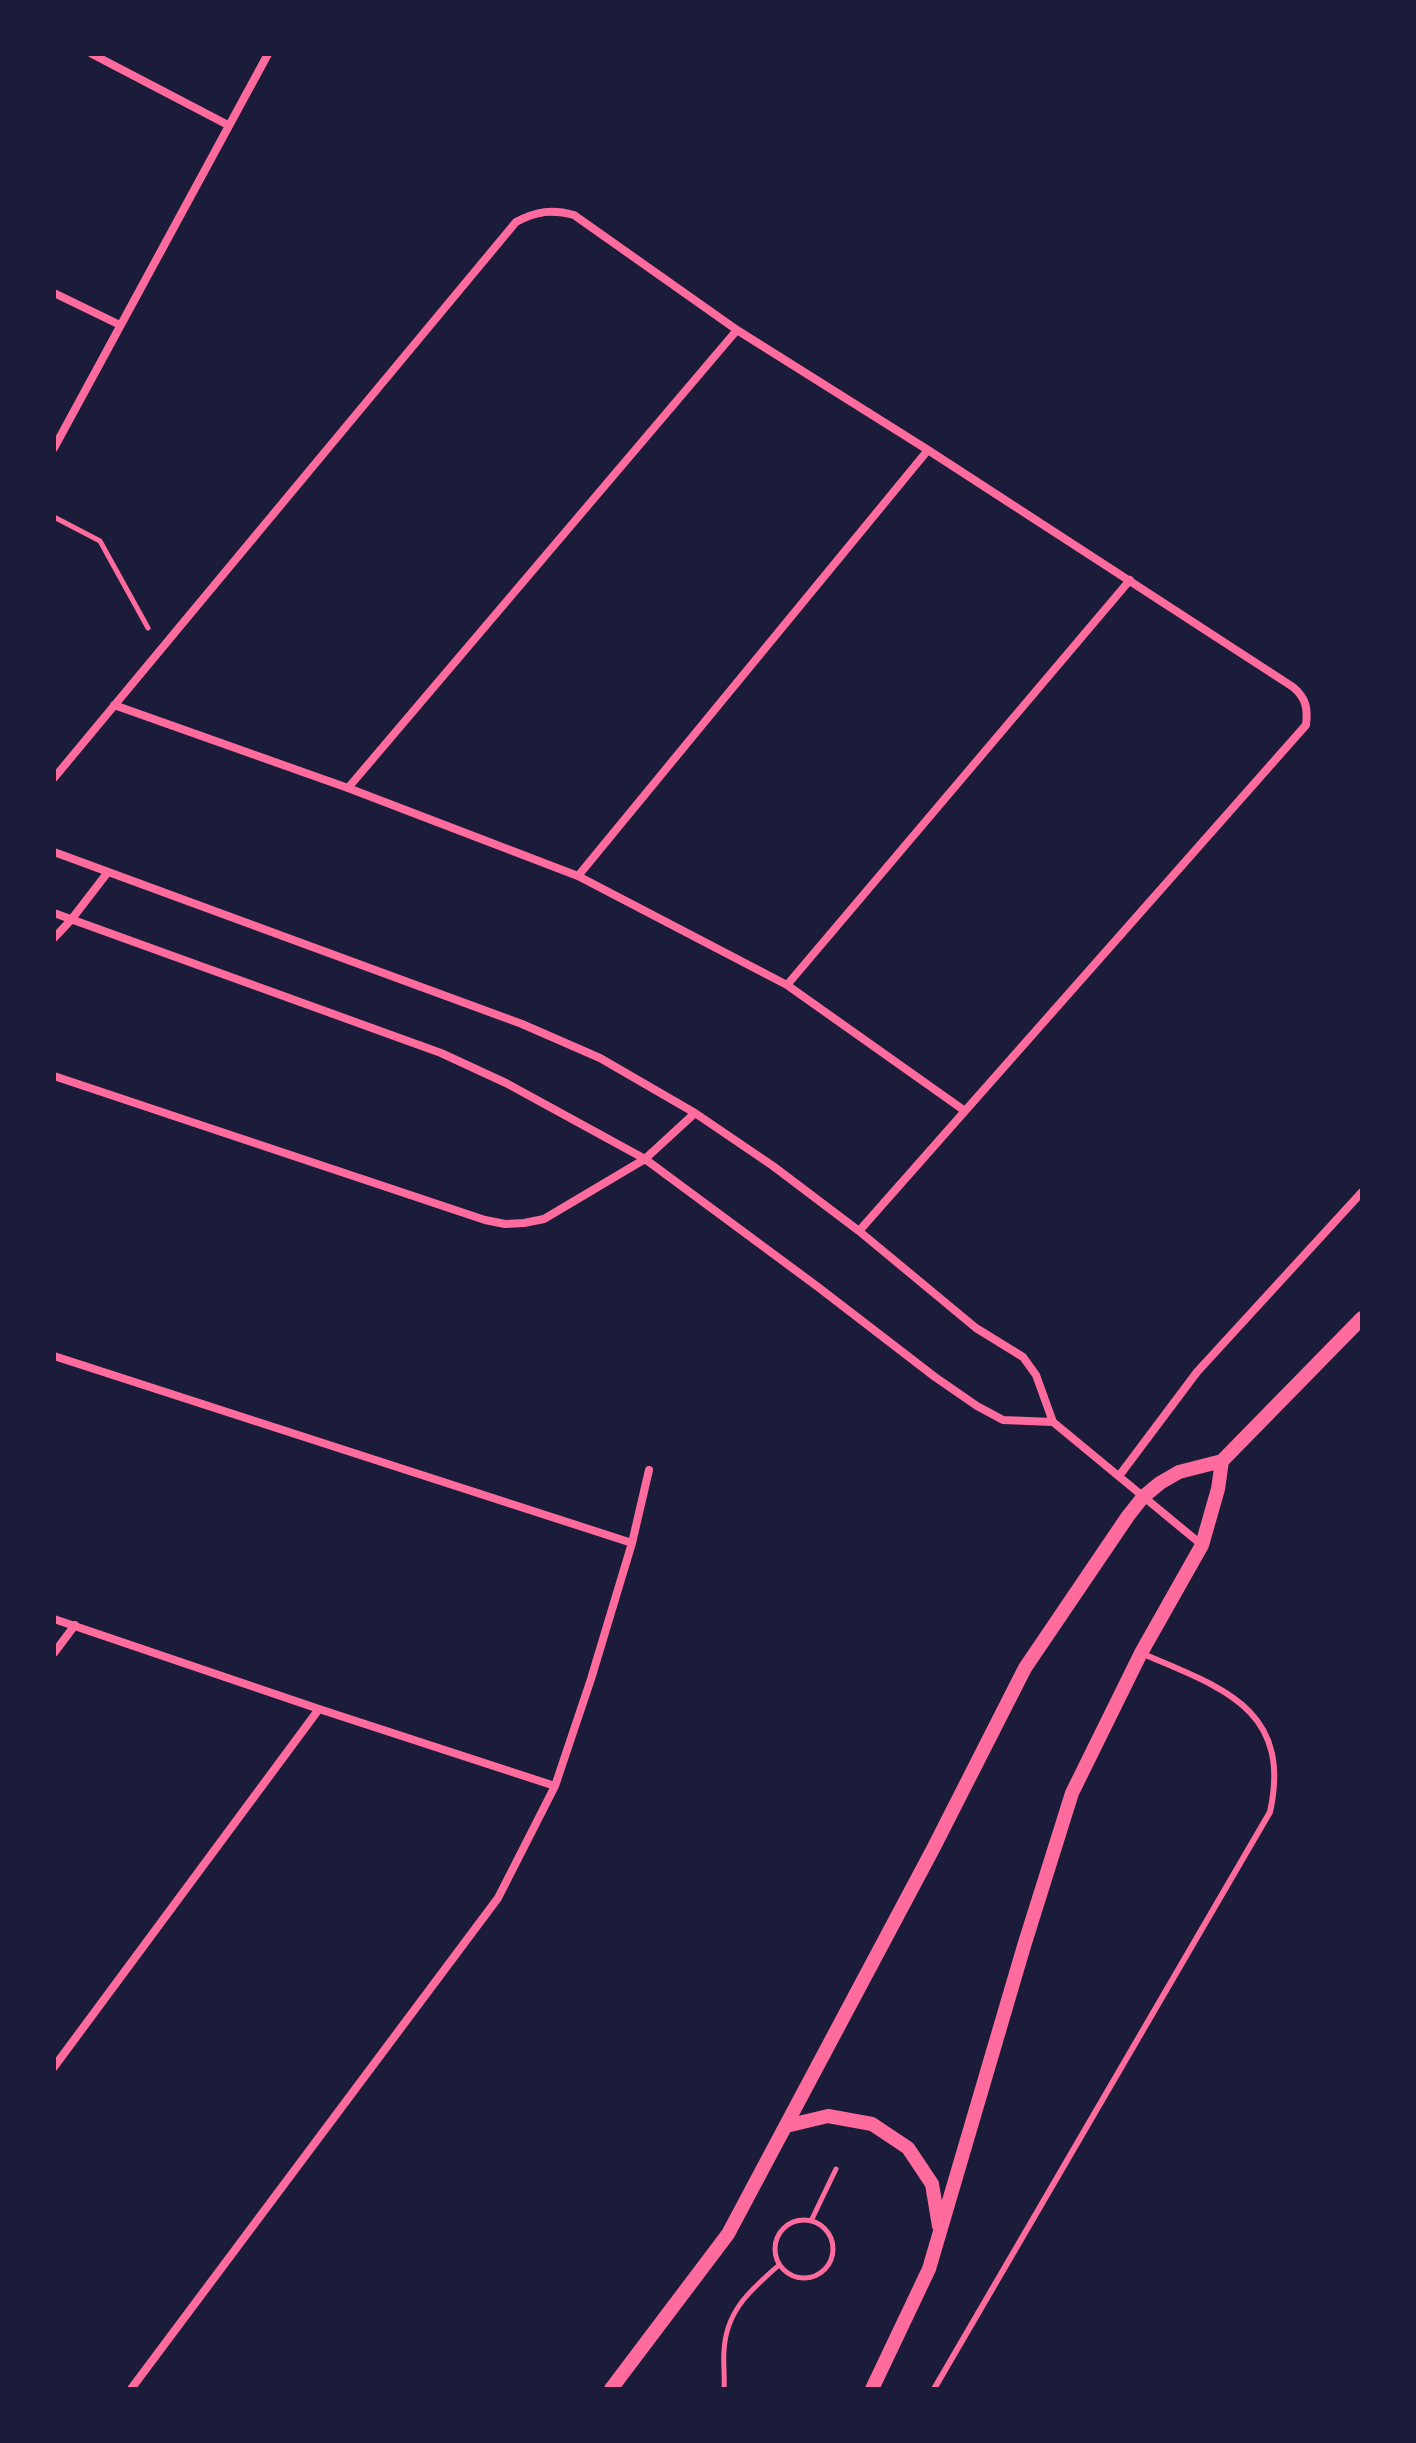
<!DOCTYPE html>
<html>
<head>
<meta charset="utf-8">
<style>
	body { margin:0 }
	#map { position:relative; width:1416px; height:2443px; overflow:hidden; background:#1b1b3a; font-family:"Varela Round",sans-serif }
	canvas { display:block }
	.frame { position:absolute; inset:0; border:56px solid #1b1b3a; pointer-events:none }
</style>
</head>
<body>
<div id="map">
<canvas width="1416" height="2443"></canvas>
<div class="frame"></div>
</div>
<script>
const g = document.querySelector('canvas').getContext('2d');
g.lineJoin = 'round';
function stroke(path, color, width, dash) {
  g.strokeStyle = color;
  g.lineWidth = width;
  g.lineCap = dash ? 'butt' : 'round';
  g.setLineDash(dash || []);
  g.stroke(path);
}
stroke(new Path2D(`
	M54,517l46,24 48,87
	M775 2249a29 29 0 1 1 58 0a29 29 0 1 1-58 0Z
	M811,2221l25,-52
	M724,2389c1,-13 -1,-25 0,-38 2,-41 27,-61 55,-86`), '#ff6b9d', 5);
stroke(new Path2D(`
	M934,2389l336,-577c23,-105 -51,-125 -129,-159`), '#ff6b9d', 6);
stroke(new Path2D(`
	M92,54l136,71
	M54,293l66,32
	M54,448l214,-394
	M114,705l234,83 230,88 209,109 178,126
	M54,778l462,-556c21,-11 36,-13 58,-7l163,115 191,120 365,237c13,11 15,21 13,38l-447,506
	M348,788l389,-458
	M54,852l468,172 78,34 95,55 78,53 86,65 117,97 47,29 13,18 17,47 149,123
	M578,876l350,-426
	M54,913l387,140 65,30 139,76 173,128 117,90 42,29 26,14 50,2
	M54,938l17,-18 37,-48
	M787,985l343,-405
	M54,1076l431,144 20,4 19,-1 20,-4 101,-60 50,-46
	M54,1356l578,187
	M1119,1476l78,-104 165,-180
	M54,1619l265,90 236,77
	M54,1653l21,-28
	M54,2067l265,-358
	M131,2389l367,-491 57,-112 36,-107 41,-136 17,-73`), '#ff6b9d', 8);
stroke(new Path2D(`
	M786,2126l42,-10 44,8 36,24 24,36 7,42
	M611,2389l117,-155 205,-385 92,-181 103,-152 15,-19 17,-14 19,-11 43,-11 140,-143
	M872,2389l57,-120 95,-323 48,-153 69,-140 61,-108 16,-56 4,-28`), '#ff6b9d', 14);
</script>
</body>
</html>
